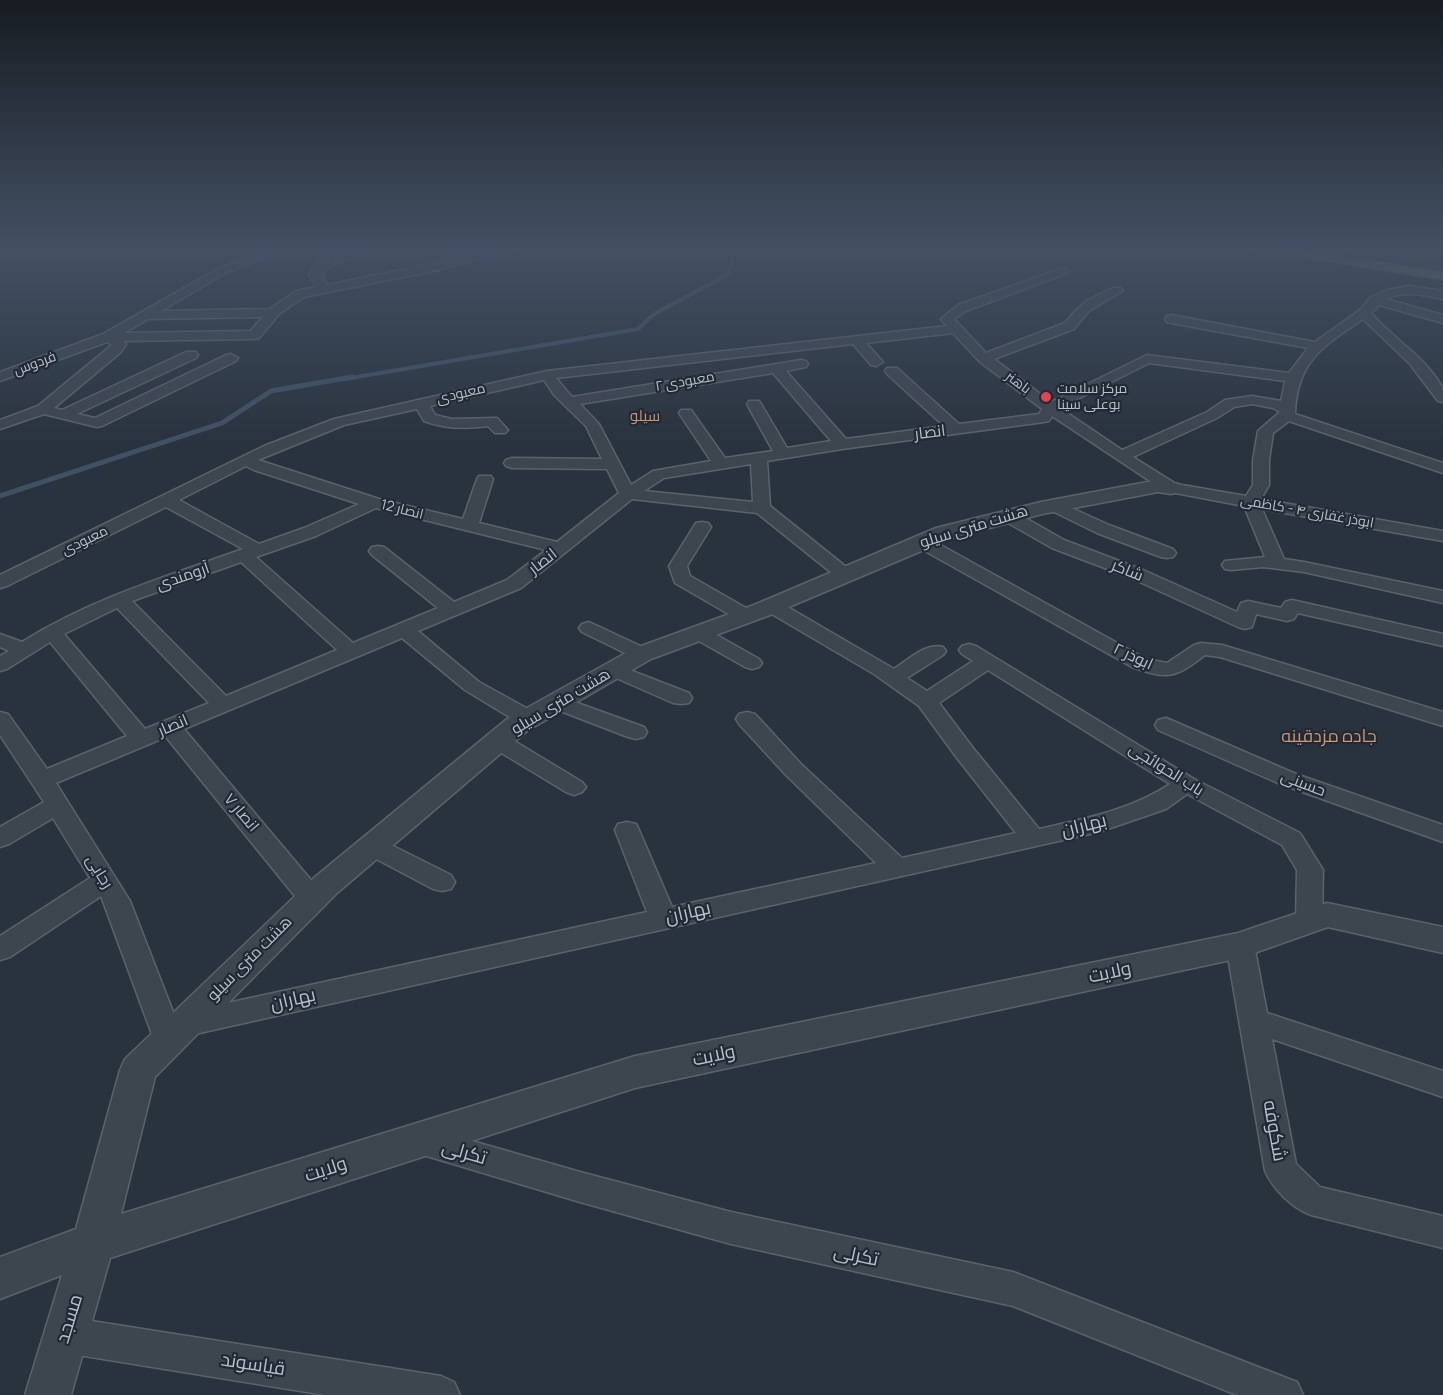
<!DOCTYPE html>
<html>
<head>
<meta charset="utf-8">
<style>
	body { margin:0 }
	canvas { display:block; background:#29333e }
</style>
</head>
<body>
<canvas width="1443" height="1395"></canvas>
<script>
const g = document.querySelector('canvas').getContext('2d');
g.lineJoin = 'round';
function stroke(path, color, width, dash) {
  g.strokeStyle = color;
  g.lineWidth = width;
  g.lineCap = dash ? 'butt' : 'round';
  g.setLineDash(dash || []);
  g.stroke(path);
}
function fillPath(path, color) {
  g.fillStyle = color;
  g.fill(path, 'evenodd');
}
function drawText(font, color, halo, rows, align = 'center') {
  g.font = font + ' Manrope,Cairo,sans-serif';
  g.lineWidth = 4.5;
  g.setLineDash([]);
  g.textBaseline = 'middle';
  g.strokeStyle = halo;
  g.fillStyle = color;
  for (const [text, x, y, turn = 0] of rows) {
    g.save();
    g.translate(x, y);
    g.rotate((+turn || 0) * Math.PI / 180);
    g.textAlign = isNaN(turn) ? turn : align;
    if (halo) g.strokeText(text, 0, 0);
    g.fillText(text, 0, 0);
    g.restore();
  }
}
stroke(new Path2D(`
	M345,379l293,-50 16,-15 75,-40 7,-27`), '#405166', 4);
stroke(new Path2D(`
	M0,496l222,-73 49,-32 81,-14`), '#405166', 5);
const minor = new Path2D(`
	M275,247h15l-1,2 -62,23 -66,39 109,-2 26,-18 21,-4 -8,-12c3,-4 5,-10 9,-13 18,-12 55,-15 76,-15l-1,2c-20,5 -61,8 -72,26l6,10 129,-26 -30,-10 -1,-2h16l27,8 32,-8h17l-1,2 -82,22 -130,26 -25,17 -20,24 -5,1 -131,2 3,3 -5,8 -67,56 8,2 124,-58h10l2,3 -2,3 -119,56 18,4 131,-63 5,-1 7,4 -2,3 -134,65 -5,1 -53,-13 -44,15v-9l38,-14 74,-61 -5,-3 -107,39v-9l103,-38 116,-66zM263,317l-13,14 -126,2 24,-14z
	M1063,268l6,3 -2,2 -101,38 -12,8 32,34 79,-30 10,-12 11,-10 27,-13h8l2,2 -2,2 -32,19 -15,18 -80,30 57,43 96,-47 142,18 19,-25 -137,-25 -4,-1 -2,-3 2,-3 4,-1 144,27 45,-32 11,-13 16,-7 22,-4 34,5v8c-20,-4 -38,-9 -57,0l57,16v8l-64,-18 -8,8c22,26 54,43 71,74 1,4 1,10 1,15l-5,-1 -28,-37 -47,-45c-41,28 -66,42 -68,95l148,49v10l-154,-52 -16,12 -4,27v25l-8,14 182,32v10l-181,-32 22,50 20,3 139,29v12l-139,-31 -41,-5 -32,3 -6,-1 -3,-4 3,-4 40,-4 -21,-51 -79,-15 -113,-75 -3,5 -5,1 -202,27 -75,12 3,45 80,64 3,4 -3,4 -6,2 -6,-2 -81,-65 -125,-14 -111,89 -103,43 61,51 58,32 3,5 -3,5 -8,2 -8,-2 -56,-34 -63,-52 -218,91 137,163 4,7 -4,7 -9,3 -9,-3 -137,-169 -110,46 74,118 45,116 11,-5 461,-100 -32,-82 3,-6 9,-2 9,2 3,6 33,77 204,-44 -91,-89 -46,-50 -3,-5 3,-5 8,-2 8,2 46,50 101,94 114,-25 -59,-75 -38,-52 -45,-32 -109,-64 -3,-4 3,-4 7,-2 7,2 115,67c14,-9 32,-27 49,-22l3,4 -3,4 -36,23 20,13 46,-30 -11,-7 -3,-4 3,-4 7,-2 7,2 218,133 106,54 23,37 -1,52 -4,7 -9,3 -9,-3 -4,-7 1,-52 -15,-25 -95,-51 -21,15 -67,23 -913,204 -5,-2 3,6 -5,9 -10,3 -10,-3 -5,-9 -53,-144 -91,61 -10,3v-24l90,-58 -37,-60 -44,26 -9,3v-20l44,-25 -44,-67v-23l8,2 39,55 80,-33 -77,-94 -43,27 -7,2v-15l9,-5 -9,-4v-13l22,8c69,-43 145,-66 221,-93l-77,-42 -159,79 -7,2v-13l264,-129 70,-27 213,-48 400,-45 -6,-7 17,-14zM953,333l26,28 63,48 -3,5 -80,10 -62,-56h-10l-2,3 2,3 57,52 -98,13 -60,-68 20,-4 2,-3 -2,-3 -5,-1 -229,37 -16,-19 297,-34 18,21 5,1 7,-4 -17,-19zM1149,363l136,18 -4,20 -29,-5 -27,4 -18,12 -85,38 -62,-42zM773,373l58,68 -44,7 -26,-44 -2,-3h-10l-2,3 26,47 -48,7 -34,-48h-10l-2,3 32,48 -58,10 -22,14 -32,-61 -19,-20zM544,380l10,15 32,31 16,33 -90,-1 -6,2 -2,3 2,3 6,2 95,1 12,24 -62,49 -78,-19 14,-44 -2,-3h-12l-2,3 -14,40 -84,-20 -121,-39 86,-35 73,-16 7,12c21,8 42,8 64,5l7,7h10l3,-3 -11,-12 -45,1 -17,-4 -5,-9zM1252,404l21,4 7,4 -22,19 -5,29v25l-7,11 -70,-12 -43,-27 84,-39 17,-11zM751,464l2,38 -109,-11 20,-13zM246,466l8,4 105,34 -55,24 -45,16 -80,-44zM376,508l170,42 -39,30 -53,22 -70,-55 -6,-1 -6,1 -3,4 3,4 66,53 -85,35 -97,-86 60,-21zM241,562l96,88 -111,46 -94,-95zM117,608l92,95 -64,26 -81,-95zM988,670l182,114c-39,26 -86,35 -131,45l-66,-81 -34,-45z
	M1054,500l55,25 64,24 3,4 -3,4 -6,1 -6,-1 -64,-24 -49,-24 -2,-4 2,-4z
	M1009,511l6,1 49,28 79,30 94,42 4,-9 7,-2 33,7 4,-6 7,-2 151,34v12l-145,-33 -4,6 -7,2 -31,-7 -4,13 -7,2 -7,-2 -107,-49 -79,-30 -49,-28 -3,-4 3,-4z
	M702,522l6,1 3,4 -24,39 3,10 63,36 3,4 -3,4 -7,2 -7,-2 -64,-37 -6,-17 27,-43z
	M922,537l6,1 218,121 21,4 27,-18 7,-2 21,2 221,67v14l-223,-69 -15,-2c-30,23 -37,25 -73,12l-216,-121 -3,-4 3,-4z
	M589,622l60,28 3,4 -3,4 -7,2 -7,-2 -53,-26 -3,-4 3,-4z
	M699,627l7,2 53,30 3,4 -3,4 -7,2 -7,-2 -53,-30 -3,-4 3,-4z
	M614,664l75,29 3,5 -3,5 -8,1 -8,-1 -66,-29 -3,-4 3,-4z
	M558,696l86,31 3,5 -3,5 -8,2 -8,-2 -78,-30 -3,-5 3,-5z
	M1166,718l130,56 147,51v17l-163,-58 -122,-54 -3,-5 3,-5z
	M498,734l8,2 76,46 4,5 -4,5 -8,3 -8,-3 -76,-46 -3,-5 3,-5z
	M372,837l9,3 70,35 4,7 -4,7 -9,2 -9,-2 -70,-37 -3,-6 3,-6z
	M1240,935l10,3 4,7 13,68 176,58v26l-171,-58 24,125 24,23 123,29v32l-132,-33c-19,-7 -38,-26 -46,-44l-39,-226 4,-7z
	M420,1126l160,46 151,40 282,60 284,110 6,13h-66l-224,-89 -282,-62 -151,-42 -160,-48 -11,-4 -5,-10 5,-10z
	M66,1317l375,59 13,6 6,13h-135l-259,-42 -13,-5 -5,-13 5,-13z`);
const tertiary = new Path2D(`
	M1158,480l20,4 3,4 -3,4 -7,2 -13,-2 -116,22 -90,24 -182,77 -119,44 -124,72 -190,162 -182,184 -34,137 514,-158 603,-123 89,-30 116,24v26l-115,-26 -88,31 -605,130 -525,170 -39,137h-46l37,-120 -62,24v-42l76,-28 44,-159 5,-11 190,-182 192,-158 126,-70 121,-44 182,-77 105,-26z`);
const trunk = new Path2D(`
	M1253,247h33l157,25v8l-183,-29z`);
stroke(minor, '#5a636c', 3);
stroke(tertiary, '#5a636c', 3);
stroke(trunk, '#475059', 2);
fillPath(minor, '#3d454f');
fillPath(tertiary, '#3d454f');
fillPath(trunk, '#686664');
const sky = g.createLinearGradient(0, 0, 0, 442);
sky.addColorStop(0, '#171c22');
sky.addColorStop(0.56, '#435063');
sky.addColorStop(1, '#43506300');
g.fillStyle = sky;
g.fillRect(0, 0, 1443, 442);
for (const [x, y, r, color] of [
	[1046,397,6,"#e0444e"]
]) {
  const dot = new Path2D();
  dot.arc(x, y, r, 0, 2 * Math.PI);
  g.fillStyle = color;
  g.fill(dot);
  stroke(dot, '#212a34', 2);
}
drawText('14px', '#b9c0c9', '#212a34', [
	["فردوس",35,364,-20],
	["معبودی ۲",685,382,-10],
	["باهنر",1018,383,37],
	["معبودی",461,394,-13],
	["انصار 12",402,510,14],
	["ابوذر غفاری ۴ - کاظمی",1307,512,10],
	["معبودی",85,541,-26]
]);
drawText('14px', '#b9c0c9', '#212a34', [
	["مرکز سلامت",1057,389],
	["بوعلی سینا",1057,405]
], 'left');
drawText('15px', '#cb9673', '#212a34', [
	["سیلو",645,417]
]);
drawText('16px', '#b9c0c9', '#212a34', [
	["انصار",930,433,-7],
	["هشت متری سیلو",974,527,-17],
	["انصار",543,562,-38],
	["شاکر",1127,571,22],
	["آرومندی",183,577,-19],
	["ابوذر ۲",1133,657,25],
	["هشت متری سیلو",561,702,-31],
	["انصار",173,726,-23],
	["باب الحوائجی",1166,770,32],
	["حسینی",1303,784,21],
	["انصار ۷",241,813,50],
	["رجایی",99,872,58],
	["هشت متری سیلو",250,959,-45]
]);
drawText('18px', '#cb9673', '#212a34', [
	["جاده مزدقینه",1329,737]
]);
drawText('19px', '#b9c0c9', '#212a34', [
	["بهاران",1084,826,-14],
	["بهاران",688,913,-13],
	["ولایت",1110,973,-12],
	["بهاران",293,1000,-13],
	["ولایت",714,1056,-12],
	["شکوفه",1274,1131,80],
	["تکرلی",464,1153,16],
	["ولایت",326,1170,-18],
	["تکرلی",856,1256,12],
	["مسجد",70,1319,-73],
	["قیاسوند",253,1365,9]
]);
</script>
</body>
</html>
